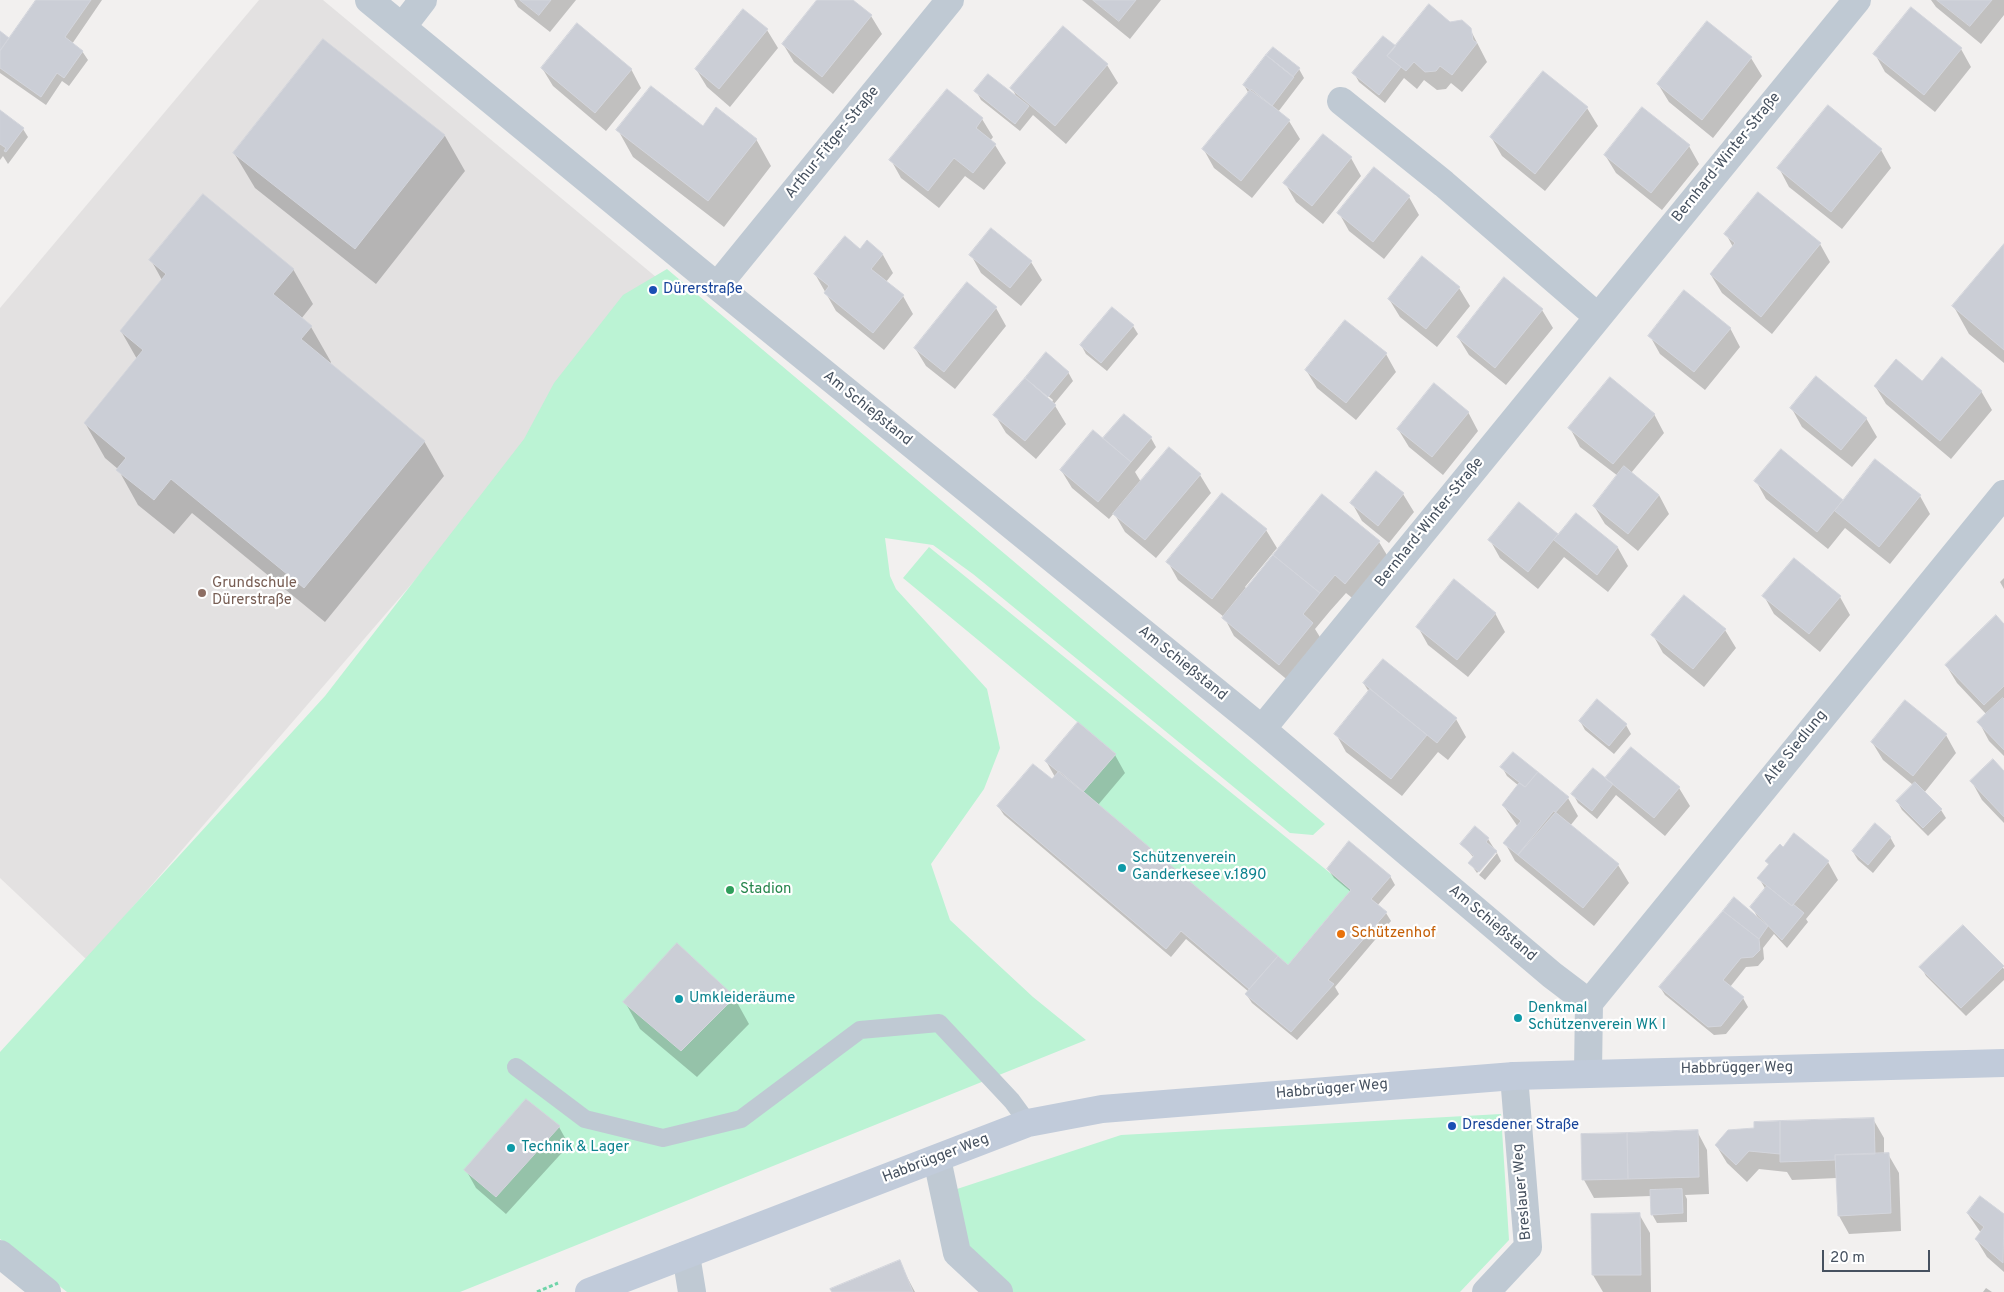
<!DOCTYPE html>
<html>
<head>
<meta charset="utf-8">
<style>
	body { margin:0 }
	#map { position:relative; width:2004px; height:1292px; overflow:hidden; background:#f2f0ef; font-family:Overpass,sans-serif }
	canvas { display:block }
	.scale { position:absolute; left:1822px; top:1250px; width:108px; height:22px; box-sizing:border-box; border:2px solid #46515f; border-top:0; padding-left:6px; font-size:15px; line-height:18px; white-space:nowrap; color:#46515f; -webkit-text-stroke:4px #fff; paint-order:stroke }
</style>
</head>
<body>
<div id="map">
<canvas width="2004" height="1292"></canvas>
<div class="scale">20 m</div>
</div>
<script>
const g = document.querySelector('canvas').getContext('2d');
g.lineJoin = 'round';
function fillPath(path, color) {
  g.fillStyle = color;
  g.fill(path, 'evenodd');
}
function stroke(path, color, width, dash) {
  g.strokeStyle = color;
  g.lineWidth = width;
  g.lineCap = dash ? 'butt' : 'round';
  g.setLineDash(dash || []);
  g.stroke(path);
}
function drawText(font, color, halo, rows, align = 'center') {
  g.font = font + ' Overpass,sans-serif';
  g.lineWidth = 4.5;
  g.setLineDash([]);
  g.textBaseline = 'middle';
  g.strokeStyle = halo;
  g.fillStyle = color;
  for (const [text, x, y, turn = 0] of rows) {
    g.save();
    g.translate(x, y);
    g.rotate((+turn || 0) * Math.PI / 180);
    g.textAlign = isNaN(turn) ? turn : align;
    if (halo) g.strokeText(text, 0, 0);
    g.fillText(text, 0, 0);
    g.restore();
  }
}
fillPath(new Path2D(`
	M259,0h64l345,287 -581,673 -87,-82v-570z`), '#e3e1e1');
fillPath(new Path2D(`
	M667,269l658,555 -12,11 -23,-2 -317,-259 -40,-29 -48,-7 5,38 6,13 91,100 13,59 -16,41 -53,75 19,56 83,77 53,43 -626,252h-393l-67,-53v-187l325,-356 199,-257 30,-56 69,-88z
	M929,547l422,343 -63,75 -205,-173 33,-38 -213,-176z
	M1501,1114l8,126 -49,52h-448l-47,-42 -11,-60 167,-55z`), '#bbf3d4');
fillPath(new Path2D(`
	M38,0h64l-30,44 10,7 6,9 -19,26 -7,-5 -16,24 -46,-32v-40l10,7z
	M514,0h62l-26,32 -32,-25z
	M818,0h33l20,16 11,18 -49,60 -39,-32 -11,-18z
	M1082,0h79l-31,39z
	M1931,0h73v15l-23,29 -45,-37z
	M743,11l24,19 11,18 -48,59 -23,-20 -11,-18z
	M1450,23l20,6 17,33 -25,30 -11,-9 -5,6 -9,1 -13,-10 -7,9 -13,-11 -19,25 -26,-21 -5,-9z
	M323,41l122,95 20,35 -89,113 -121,-96 -21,-35z
	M1961,49l10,18 -36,45 -50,-40 -10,-18z
	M1751,58l11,18 -49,62 -44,-36 -11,-18z
	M1107,65l11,18 -52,61 -33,-29 -13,16 -39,-31 -5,-9 42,9 -6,-12z
	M542,68l89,1 10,19 -35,43 -53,-45z
	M1299,69l5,9 -26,34 11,9 11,18 -48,59 -38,-30 -10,-18 45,-56 -5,-9z
	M1587,108l11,18 -53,65 -43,-35 -11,-19z
	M0,112l23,17 5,8 -20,27 -5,-8 -3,4z
	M982,119l11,18 -3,4 5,4 11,18 -22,27 -19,-14 -26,32 -38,-30 -10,-18z
	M703,127l53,12 15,27 -47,61 -91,-70 -15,-27z
	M1689,146l10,18 -37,46 -46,-37 -11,-18z
	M1881,150l10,18 -49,61 -53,-42 -10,-19z
	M1351,158l10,18 -38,48 -27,-22 -11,-19z
	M1409,197l10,18 -35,44 -35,-28 -10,-18z
	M991,230l40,32 11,18 -21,26 -40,-33 -10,-18z
	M1726,234l94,10 10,18 -58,72 -50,-41 -11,-18 22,-28z
	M867,242l16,13 10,18 -7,9 17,14 10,18 -29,36 -48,-39 -21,-37 45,-24z
	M2004,246v117l-35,-29 -15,-27z
	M151,260l142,9 20,35 -12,15 10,8 20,35 -1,2 94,77 20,35 -119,146 -133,-109 -18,21 -36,-29 -20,-36 -13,-11 -20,-35 52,-64 -16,-28 41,-51z
	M1459,288l11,18 -33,41 -37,-30 -11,-18z
	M996,308l10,18 -51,63 -29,-23 -11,-18z
	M1542,310l11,18 -47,57 -37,-30 -11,-18z
	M1133,326l5,8 -31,37 -21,-17 -5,-9z
	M1730,328l10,19 -35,43 -45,-36 -10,-18z
	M1046,354l22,18 5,9 -19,23 12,20 -30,35 -30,-26 -11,-18zM1033,383l20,17 -1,2 -21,-17z
	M1386,354l10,18 -40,48 -39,-32 -11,-18z
	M1922,382l59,9 11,19 -41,49 -65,-55 -11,-18z
	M1792,409l74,9 11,19 -25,30 -50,-40z
	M1468,412l10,19 -35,44 -34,-28 -11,-18z
	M1654,414l10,19 -33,40 28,22 10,19 -31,37 -33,-27 -11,-18 24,-30 -38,-29 -10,-19z
	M1124,415l27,23 5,9 -21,25 6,10 59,-7 11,18 -55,65 -31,-26 -11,-19 -5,6 -37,-31 -11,-18 42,-30z
	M1781,451l63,51 76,-6 10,18 -40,50 -45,-36 -17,21 -62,-50 -10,-18z
	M1377,473l26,21 11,18 -25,31 -27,-22 -10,-18z
	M1519,504l40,32 17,-21 42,33 10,18 -20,26 -44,-35 -26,32 -38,-31 -10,-18z
	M1266,530l11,18 -32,39 2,2 132,-47 11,18 -34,41 -10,-8 -16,18 -15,18 8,13 -33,40 -56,-46 -10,-19 -46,-37 -10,-18z
	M2004,578v11l-4,-7z
	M1764,596l76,1 10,18 -30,37 -46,-38z
	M1684,597l41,33 11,18 -32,39 -41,-34 -10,-18z
	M1495,613l10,19 -37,45 -40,-32 -10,-18z
	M2004,625v131l-15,-15 -10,-19 8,-7 -30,-32 -11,-18z
	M1364,684l92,35 10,18 -18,23 -10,-8 -36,44 -56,-44 -10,-18 33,-42z
	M1580,721l46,4 5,9 -17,20 -29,-24z
	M1946,735l10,18 -32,40 17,17 5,8 -18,18 -26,-26 -5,-9 16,-16 -30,-25 -11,-18z
	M1115,755l10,18 -27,32 191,162 62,-75 -17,-14 -6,-9 62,7 5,9 -18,21 9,7 5,8 -56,66 4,7 -42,46 -45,-37 -6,-9 3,-2 -63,-53 -15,18 -167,-142 -6,-9 54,-25 3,-4 -9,-16z
	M1502,767l66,31 10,18 -8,10 48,39 11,18 -35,43 -79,-65 -10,-18 13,-16 -15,-22 16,-19 -12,-10z
	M2004,773v50l-22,-23 -10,-18z
	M1609,783l70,5 11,18 -25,30 -49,-41 -19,24 -19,-16 -5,-9z
	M1890,837l5,9 -22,27 -15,-13 -5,-8z
	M1488,839l9,14h-3l-17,20 -7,-10 4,-5 -12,-14z
	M1783,849l45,13 10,18 -32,39 2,3 -21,26 -13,-14 -11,14 1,11 -6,7 -12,1 -16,20 13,11 5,9 -22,27 -12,1 -49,-40 -5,-8 99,-67 -7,-13 14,-17 -7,-12 10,-12 -2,-4z
	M1497,853l4,8 -16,19 -6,-5z
	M1963,926l41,43v11l-38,36 -40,-40 -5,-9z
	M734,997l15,27 -52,53 -57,-48 -15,-27z
	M1873,1119l11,19v16h4l11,19 2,58 -52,3 -10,-18 -2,-38 -45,2 -5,-8 -28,-3 -12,13 -20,-19 -11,-18z
	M559,1127l10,18 -63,69 -30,-26 -10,-18z
	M1697,1131l10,19 2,44 -24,1 2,4v23l-30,1 -5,-9 -1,-18 -57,2 -10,-18z
	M1980,1197l24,18v57l-17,-15 -11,-18 5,-6 -13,-19z
	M1639,1214l11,19 1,59h-48l-10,-17v-60z
	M899,1262l16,30h-82z
	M1986,1288l6,4h-9z`), '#0003');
const building = new Path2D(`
	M36,0h55l-26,37 18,14 -19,27 -7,-5 -16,24 -41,-29v-17z
	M520,0h31l-12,15z
	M817,0h36l19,15 -50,62 -40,-33z
	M1093,0h43l-17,21z
	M1937,0h55l-22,26z
	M1429,4l21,18 12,-2 9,8 2,12 4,3 -25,32 -12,-9 -4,5 -11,1 -11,-10 -8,9 -19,-15z
	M1911,7l51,41 -38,47 -51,-41z
	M743,9l25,20 -49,60 -24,-20z
	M1707,21l45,36 -50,63 -45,-36z
	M577,23l55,46 -37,44 -54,-45z
	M1063,26l45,38 -53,62 -45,-38z
	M0,31l9,7 -9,13z
	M1383,36l13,10 -9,10 14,11 -22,28 -27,-22z
	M323,39l122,96 -90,114 -122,-96z
	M1273,47l27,21 -7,9 -27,-22z
	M1266,55l28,22 -22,29 -29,-21z
	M1543,71l45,36 -53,67 -45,-37z
	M988,74l41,32 -14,18 -41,-33z
	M651,86l52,40 13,-19 41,32 -49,62 -92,-71z
	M947,89l36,29 -7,10 20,16 -23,29 -19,-15 -26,33 -39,-31z
	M1251,89l39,31 -49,61 -39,-32z
	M1828,105l54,44 -51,63 -54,-44z
	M1642,107l48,38 -39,48 -47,-38z
	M0,110l24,18 -18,24 -2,-1 2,-3 -6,-4z
	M1323,134l29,23 -40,49 -29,-23z
	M1374,167l36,29 -37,46 -36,-29z
	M1758,192l63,51 -60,74 -51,-43 25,-31 -11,-9z
	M203,194l91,75 -21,25 39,32 -11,13 124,102 -121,147 -133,-109 -17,21 -38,-30 10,-12 -42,-35 59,-73 -23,-19 46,-57 -17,-14z
	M991,228l41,33 -22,27 -41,-33z
	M845,236l15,13 7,-9 16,14 -12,15 33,26 -31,38 -49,-40 5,-7 -15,-12z
	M2004,244v106l-52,-44z
	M1422,256l38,31 -34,42 -38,-30z
	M1504,277l39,32 -48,59 -38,-31z
	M967,282l30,25 -53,65 -30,-24z
	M1684,290l47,38 -37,44 -46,-36z
	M1112,307l22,18 -33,38 -21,-18z
	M1345,320l42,33 -41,50 -41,-33z
	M1046,352l23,20 -21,25 -23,-19z
	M1942,357l40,34 -42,50 -66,-55 22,-27 26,22z
	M1816,376l51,42 -26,32 -51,-42z
	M1610,377l45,37 -42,50 -45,-36z
	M1025,378l31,27 -31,36 -32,-26z
	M1434,383l35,29 -37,45 -35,-28z
	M1124,414l28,23 -21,25 -28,-24z
	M1093,430l38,32 -33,40 -38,-32z
	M1169,447l32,27 -56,66 -32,-26z
	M1781,449l62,51 -26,32 -63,-51z
	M1875,459l46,36 -42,52 -44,-36z
	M1624,466l35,29 -31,39 -35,-28z
	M1376,471l28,22 -26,33 -28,-23z
	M1222,493l45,36 -55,70 -46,-37z
	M1322,494l58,47 -35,43 -10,-9 -15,18 -47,-38z
	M1519,502l39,32 -30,38 -40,-32z
	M1576,513l42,34 -21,28 -43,-35z
	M1273,555l47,38 -17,21 10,9 -34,42 -57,-47z
	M1794,558l47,38 -32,38 -47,-38z
	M1454,579l42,34 -39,47 -41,-33z
	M1684,595l42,34 -33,40 -42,-34z
	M1996,615l8,9v62l-20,19 -39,-40z
	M1383,659l74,59 -20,25 -74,-60z
	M1370,689l57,46 -36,44 -57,-45z
	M2003,698l1,1v51l-27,-28z
	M1597,699l30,25 -18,22 -30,-25z
	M1905,700l42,34 -34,42 -42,-34z
	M1078,722l38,32 -33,38 -38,-31z
	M1631,747l49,40 -26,31 -49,-40z
	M1513,752l25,20 -13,15 -25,-20z
	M1993,759l11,12v46l-34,-36z
	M1033,764l19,15 7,-8 219,185 -29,33 -68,-58 -15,18 -169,-143z
	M1593,768l20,16 -21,27 -21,-17z
	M1538,772l31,25 -51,58 -15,-12 18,-22 -19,-16 17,-22 6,4z
	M1915,782l27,27 -19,19 -27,-27z
	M1554,811l65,53 -36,44 -65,-53z
	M1875,823l16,14 -23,28 -16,-14z
	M1475,826l14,12 -3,4 11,9 -18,21 -11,-9 6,-7 -14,-12z
	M1794,833l35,28 -37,45 -35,-28 12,-14 -4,-3 15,-17 3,3z
	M1349,841l42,35 -20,23 16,13 -59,68 6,4 -43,48 -46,-38 33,-38 10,9 63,-75 -24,-21z
	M1767,886l25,20 1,-2 11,9 -22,27 -32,-33z
	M1734,897l34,29 -9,13 -36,-28z
	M1723,911l36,28 1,11 -7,7 -12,1 -18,22 21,17 -23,29 -13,1 -49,-40z
	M1963,925l41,41 -43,42 -42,-41z
	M677,943l58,54 -54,54 -58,-49z
	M526,1099l34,27 -64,71 -32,-27z
	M1874,1118l1,36 -40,1v5l-55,2v-41z
	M1780,1121v33l-31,-3 -13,14 -21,-20 13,-15 26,-2v-6z
	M1698,1130l1,47 -71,2 -1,-46z
	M1627,1133l1,46 -46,1 -1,-46z
	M1889,1153l2,60 -53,3 -3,-61z
	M1682,1189l1,24 -32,2 -1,-25z
	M1980,1196l24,18 -1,49 -28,-24 9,-12 -17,-14z
	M1640,1213l1,62h-49l-1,-61z
	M900,1260l13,32h-81l-2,-3z`);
fillPath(building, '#cbced6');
stroke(building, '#d3d5dc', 1);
stroke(new Path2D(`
	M537,1292l21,-9`), '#70d4a9', 3, [4, 2.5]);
stroke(new Path2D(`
	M516,1067l69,52 78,19 78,-19 119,-89 79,-7 73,78 16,22`), '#bfc9d3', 18);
stroke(new Path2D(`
	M369,0l332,273 561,456 290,246 37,28
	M403,26l20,-26
	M1341,101l103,83 154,133
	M717,286l233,-286
	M1262,729l595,-729
	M1589,1003l415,-509
	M1588,1072l1,-69
	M937,1159l20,94 42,39
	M0,1254l47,38
	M686,1255l6,37
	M1486,1292l42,-45 -14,-171`), '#bfc9d3', 28);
stroke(new Path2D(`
	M589,1292l439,-169 74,-14 412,-33 490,-13`), '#c1cbda', 28);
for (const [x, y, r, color] of [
	[653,290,5,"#1a4fb4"],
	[202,593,5,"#8d6e63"],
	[1122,868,5,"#0f9aa8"],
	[730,890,5,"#2e9e5b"],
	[1341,934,5,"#e8710a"],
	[679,999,5,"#0f9aa8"],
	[1518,1018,5,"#0f9aa8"],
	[1452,1126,5,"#1a4fb4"],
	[511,1148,5,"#0f9aa8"]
]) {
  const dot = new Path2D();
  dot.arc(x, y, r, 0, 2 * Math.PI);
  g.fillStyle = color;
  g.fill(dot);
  stroke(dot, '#fff', 2);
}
drawText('15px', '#46515f', '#fff', [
	["Arthur-Fitger-Straße",833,143,-51],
	["Bernhard-Winter-Straße",1727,158,-51],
	["Am Schießstand",867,409,39],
	["Bernhard-Winter-Straße",1430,523,-51],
	["Am Schießstand",1182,664,39],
	["Alte Siedlung",1796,748,-51],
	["Am Schießstand",1492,924,40],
	["Habbrügger Weg",1737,1069,-1],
	["Habbrügger Weg",1332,1090,-5],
	["Habbrügger Weg",936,1159,-21],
	["Breslauer Weg",1523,1192,-95]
]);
drawText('15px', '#164399', '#fff', [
	["Dürerstraße",663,290],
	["Dresdener Straße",1462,1126]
], 'left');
drawText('15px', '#785e54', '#fff', [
	["Grundschule",212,584],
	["Dürerstraße",212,601]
], 'left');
drawText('15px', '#0d838f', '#fff', [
	["Schützenverein",1132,859],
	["Ganderkesee v.1890",1132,876],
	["Umkleideräume",689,999],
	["Denkmal",1528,1009],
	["Schützenverein WK I",1528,1026],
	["Technik & Lager",521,1148]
], 'left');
drawText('15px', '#27864d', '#fff', [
	["Stadion",740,890]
], 'left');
drawText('15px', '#c56008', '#fff', [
	["Schützenhof",1351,934]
], 'left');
</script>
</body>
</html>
